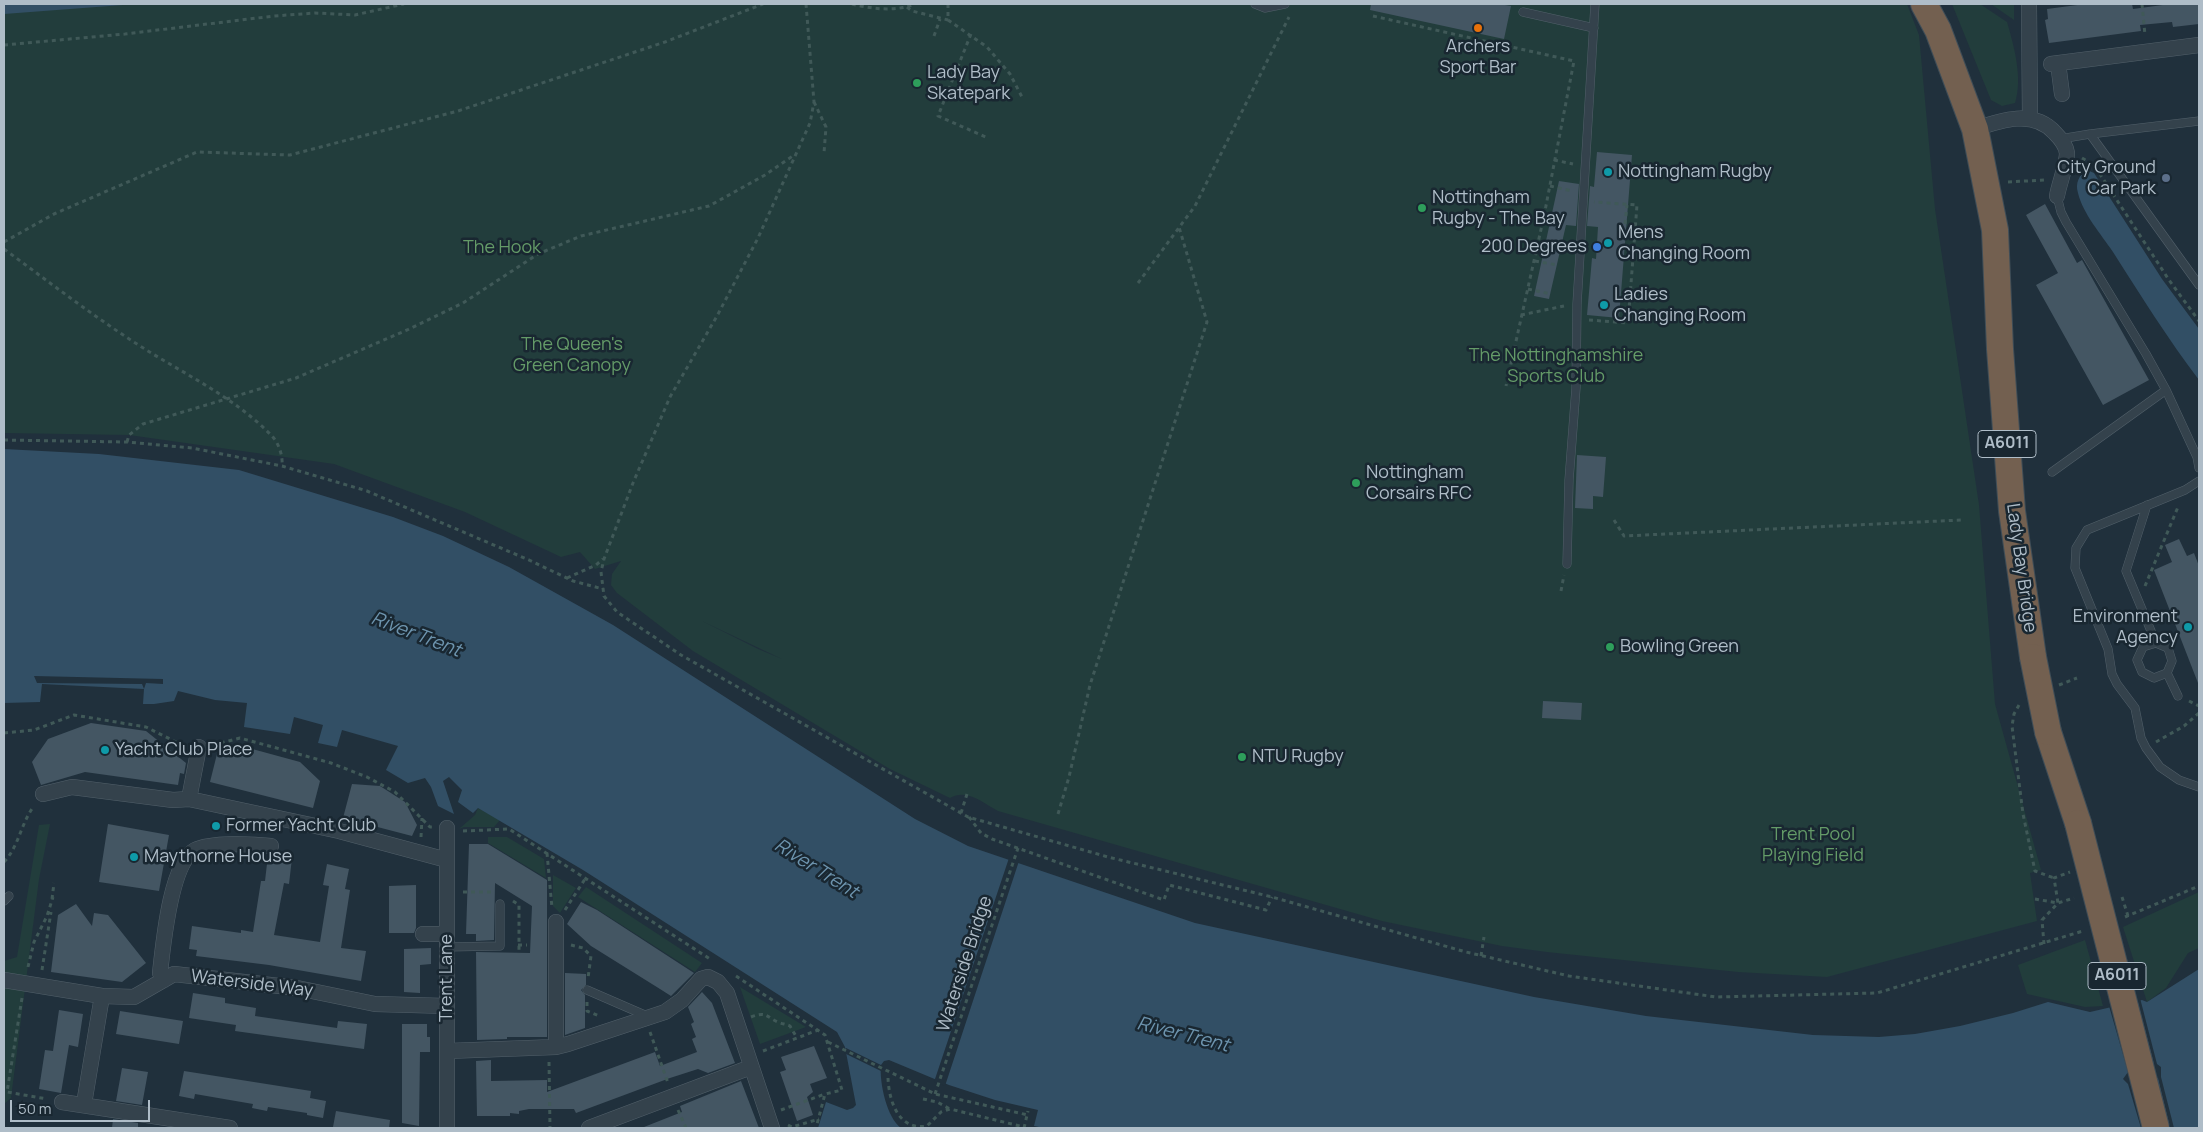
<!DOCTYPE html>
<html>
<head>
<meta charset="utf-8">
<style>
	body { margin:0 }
	#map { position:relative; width:2203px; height:1132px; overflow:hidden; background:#20303c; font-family:Manrope,sans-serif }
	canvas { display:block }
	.frame { position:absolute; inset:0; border:5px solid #afbdc8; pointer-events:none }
	.scale { position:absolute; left:10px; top:1100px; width:140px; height:22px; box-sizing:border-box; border:2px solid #afbdc8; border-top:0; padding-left:6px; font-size:15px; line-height:18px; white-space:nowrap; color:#afbdc8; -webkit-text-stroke:4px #192731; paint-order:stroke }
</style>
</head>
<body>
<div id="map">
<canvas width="2203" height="1132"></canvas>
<div class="frame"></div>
<div class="scale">50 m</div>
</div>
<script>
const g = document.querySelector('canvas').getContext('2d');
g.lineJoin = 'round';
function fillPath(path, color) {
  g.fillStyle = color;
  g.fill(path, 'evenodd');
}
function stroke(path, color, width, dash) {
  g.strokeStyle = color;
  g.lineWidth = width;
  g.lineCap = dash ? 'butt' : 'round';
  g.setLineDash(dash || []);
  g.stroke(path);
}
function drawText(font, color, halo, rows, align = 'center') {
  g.font = font + ' Manrope,sans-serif';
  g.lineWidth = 5;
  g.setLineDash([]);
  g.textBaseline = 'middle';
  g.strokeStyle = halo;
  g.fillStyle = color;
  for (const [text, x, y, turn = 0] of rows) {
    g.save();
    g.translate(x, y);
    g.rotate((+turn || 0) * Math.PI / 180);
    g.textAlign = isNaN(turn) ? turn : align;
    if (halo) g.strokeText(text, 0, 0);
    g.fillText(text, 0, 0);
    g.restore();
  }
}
fillPath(new Path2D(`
	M4,4h1903l12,31 16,174 44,296 16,199 46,166 -11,3 7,48 -210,56 -89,-5 -191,-20 -45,-6 -120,-25 -384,-110c-15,-8 -31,-23 -48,-13l-60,-29 -197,-118 -76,-58 -6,-8 1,-11 9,-13 -26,8 -15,-17 -19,5 -96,-45 -131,-48 -205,-29 -125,-2zM702,621l80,38 -24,-10z
	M1952,4h28l27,18c7,24 16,56 8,81l-13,3 -11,-6z
	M1991,4h23v16z
	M478,808l22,12 -6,7h-30l-5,2 16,-14z
	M50,824l-11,55 -28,219 -7,6v-143l13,-4 22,-132z
	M488,837h19l37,22 2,19 -58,-35z
	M553,875l23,13 -16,25 -7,-7z
	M586,887l116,76 -7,9 -117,-75z
	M2199,892v56l-11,5 -22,35 -19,14 -24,-75z
	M2085,940l18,66 -18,1 -58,-13 -9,-29z
	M740,987l66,40 -46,17z`), '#223d3c');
fillPath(new Path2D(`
	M4,4h132l-132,10z
	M2087,170l7,3 68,106 37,50v51c-31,-41 -58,-84 -86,-128 -12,-18 -30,-38 -35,-59 -3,-10 1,-18 9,-23z
	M4,449l95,5 140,16 154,47 50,19 66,31 104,58 302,194 53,27 227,77 339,74 112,19 167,19 66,2 36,-3 45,-8 53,-13 35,-11 42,10 52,-12 5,2 52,-33v159h-1155l-10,-2 4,-16 -43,-10 -46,-15 -60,-25 -5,1 -3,4c-2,17 6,53 20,63h-83l8,-26 21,8 6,-2 3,-3 -11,-58 -8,-15 -254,-162 -105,-62 -5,5 -15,-11 4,-12 -13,-13 -6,4 11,33 -16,-8 -7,-19 -6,-9 -17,5 -22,-13 12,-24 -56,-16 -5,17 -19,-4 5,-18 -29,-8 -4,17 -46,-7 3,-24 -32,-3 -37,-9 -4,10 -20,3h-11l1,-15 -102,-5 -2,18 -36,1z`), '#324f65');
fillPath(new Path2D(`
	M34,676l129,3v5l-17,-1 -2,6 -2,-5 -105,-1z
	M1009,858l10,3 -74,225 -11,-4z
	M2140,998l17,66 4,3v10l13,51h-4l-12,-50 -2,1 12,49h-27l-13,-44 -5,-5 5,-7 -19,-66 25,-6 17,66 3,-2 -17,-65z
	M846,1048l37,18v6l-39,-19z`), '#20303c');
fillPath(new Path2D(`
	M1371,4h128l12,2 -7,33 -134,-29z
	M2085,4h47l1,5 37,-5h28l1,20 -26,3 -1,-5 -32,3 1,6 -92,12 -4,-23 3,-1 -1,-10z
	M1597,152l35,3 -13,163 -32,-3 5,-57 4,1 2,-32 -11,-1 3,-40 4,1z
	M1559,181l20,3 -3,42 -10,-1 -17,74 -15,-3z
	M2045,204l32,59 5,-3 67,120 -46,25 -67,-120 22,-12 -32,-58z
	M1577,455l29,2 -3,40 -10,-1v13l-18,-1z
	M2179,539l8,17 7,-3 5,13 -1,117 -44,-113 18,-8 -7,-17z
	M1543,701l39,2 -1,17 -39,-2z
	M91,723l55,8 40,32 -2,11 -4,-1 -2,12 -93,-13 -44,13 -9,-23 16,-23z
	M245,747l55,15 20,19 -7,27 -103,-26 7,-28z
	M352,784l28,2 25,16 12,23 -5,11 -69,-18z
	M108,824l61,11 -10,56 -60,-9z
	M469,844h19l59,36v157h-40v2l-30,1 -1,-88 54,1 2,-47 -37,-23 -1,57 -18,1v-7h-10z
	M268,855l24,3 -3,26 -5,-1 -10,52 46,7 9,-56 -6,-1 4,-21 22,5 -4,20 5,1 -9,58 25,3 -5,30 -92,-16 -73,-9 1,-6 -8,-1 3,-23 49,7v-3l12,2 8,-51h4z
	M416,885v43l-2,5h-25v-47z
	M581,902l16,8 97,63 -23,23 -11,-7 -69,-43 -24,-22z
	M76,904l16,22 2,-13 14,2 38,48 -24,19 -71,-10 7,-57z
	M431,948v16l-11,1v28l-16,-1v-43z
	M565,973l21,1v11l-5,5 4,5v33l-20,7z
	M702,992l10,11 23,60 -27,10 -10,-4 -28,9 -94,35 -2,-4h-45l-10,2v3l-9,-1v3h-33l-1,-55 15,-1v21l56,-1v12l108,-40 5,14 37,-14 -5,-13 4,-2 -5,-13 3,-2 -6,-15z
	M193,993l32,5v5l31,5 -1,8 82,12 1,-7 29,3 -3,25 -129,-18 1,-6 -47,-7z
	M59,1010l24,4 -5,33 -9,-2 -8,48 -22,-4 6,-39 8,1z
	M120,1011l63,10 -4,23 -63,-10z
	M402,1024h25v13h3v15h-10l-1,74 -17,-3z
	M814,1046l13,32 -17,6 3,8 -6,5 6,18 -16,6 -17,-49 6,-2 -5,-13z
	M122,1068l26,4 -6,33 -26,-4z
	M184,1071l127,20 -1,7 16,3 -3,17 -16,-3v-2l-39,-6 -1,4 -15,-3 1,-4 -58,-10 -1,5 -15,-3z
	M741,1081l18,47h-115v-1l38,-15 -2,-6z
	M336,1111l54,9 -1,8 -56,-1z
	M113,1119l25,4v5h-26z`), '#445663');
const lane = new Path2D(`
	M1255,4l10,4 20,-4
	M1523,12l71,16
	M2090,134l109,151
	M2060,139l30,-5 109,-13
	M2057,196l4,16 5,10 80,132 20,36 31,67 2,11
	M2052,472l114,-82
	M2199,481l-14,9 -98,40 -11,18 -1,20 33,81 4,25 5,10 18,24 6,30 5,10 14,19 19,13 20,7
	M2147,505l-21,66 30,72 12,5 4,13 -5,12 11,23
	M1567,564l2,-84 7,-92 1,-84 18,-300
	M2156,643l-13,4 -6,13 5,12 12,6 13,-5
	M4,901l5,-5
	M447,947l53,-1v-42
	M587,990l60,26`);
const street = new Path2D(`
	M2029,4l1,115
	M2058,63l4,31
	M2051,64l148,-19
	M1975,129c26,-9 59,-20 80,4 5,5 11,13 12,20 0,11 -8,31 -10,43
	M43,794l29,-7 101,13 16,-1 150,32 108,29
	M189,799l10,-52
	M447,828v300
	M423,934h24
	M4,980l98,16 32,1 40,-23 123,14 78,16 72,2
	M164,980l-4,-7c3,-26 10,-110 35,-123 16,-8 58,-6 76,-4
	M556,1047v-125
	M447,1051l109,-4 12,-3 97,-32 17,-12 19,-21 7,-2 10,5 9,11 45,135
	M62,1102l168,26
	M84,1104l18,-108
	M589,1128l162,-61`);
const highway = new Path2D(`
	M1924,4l14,26 37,99 20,101 5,119 12,162 21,146
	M2048,732l30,91`);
stroke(lane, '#52606a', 9);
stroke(street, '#52606a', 16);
stroke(highway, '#3f4d57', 28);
stroke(new Path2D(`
	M806,4l8,98 -4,21 -52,115 -41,78 -47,81 -37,86 -29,76 -3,13 3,24 13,16 64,43 287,162 140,40 164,40 194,55 103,24 147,21 161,-4 206,-62
	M852,4c20,5 44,8 63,0
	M948,4v16l39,27 23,27 12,23
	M2142,4l3,31
	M907,7l5,4 36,9
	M1373,16l201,45 -30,155 -38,170
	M971,34l-33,82 50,22
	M934,36l6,-17
	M4,45l121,-11 149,-18 41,-3 40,2 49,-11
	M814,102l12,25 -2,26
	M2082,158l12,7 75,115 30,41
	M1554,160l19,4
	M2008,182l36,-2
	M1550,186l22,5
	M1544,216l23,5
	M1625,224l2,-19
	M4,242l50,-28 143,-62 93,3 168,-44 207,-69 98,-38
	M4,249c45,33 89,67 136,97 44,28 94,51 131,89 8,8 12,21 11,31
	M1535,261l22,4
	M1138,283l57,-77 94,-189
	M1528,289l23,5
	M1521,315l43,-9
	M1589,320l39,3 9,-118 -43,-3
	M4,440l123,2 65,6 90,18 85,25 162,69 44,21 30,8
	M127,442l2,-7 14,-11 153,-46 111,-48 56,-27 75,-49 43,-18 128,-30 56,-31 29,-20
	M1614,520l10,16 337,-16
	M567,578l29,-13 7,-6
	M2145,586l33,-79
	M1561,591l3,-16
	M2059,685l18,-7
	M2189,701l10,5
	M2019,705l-5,9 -2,12 11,88 12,57 19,7
	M4,733l30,-3 40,-15 72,12 36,18
	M2156,742l28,-16 15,-13
	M213,745l27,-7 91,25 36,14 28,15 35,35h2
	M961,813l6,-19
	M1058,814l11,-37 21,-92 117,-363 -28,-95
	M969,817l12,16 11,6 172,61 5,-15 97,25 6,-13
	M463,831l46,-2 201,130
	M421,837l1,-19
	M547,853l5,55
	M4,862c15,-16 17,-39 30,-56
	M463,892h31
	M2122,897l6,19
	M52,899l2,-16
	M2035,899l23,4 16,-5
	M513,901l6,4v49
	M565,910l20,-31
	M2125,917l74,-31
	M2044,944l-2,-24 16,-17 -4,-25 16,-6
	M518,945h9
	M571,945l12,3 8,8 -3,22
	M1481,956l3,-19
	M28,967l6,-25 13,-26 6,-19
	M42,970l9,-58
	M736,976l89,59 17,55 -17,4 -9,34
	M22,998l-15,94 40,7
	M587,1002v9l12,5
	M751,1017c16,-6 15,0 27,5 4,2 8,2 12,4l7,12
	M650,1032l18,51
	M828,1042l107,52 93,21
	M763,1051l55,-21
	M549,1062l1,66
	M888,1078c1,24 11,53 39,48l14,-14 9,-3 74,18
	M935,1094l83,-246
	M923,1099l14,3 13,7
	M678,1110l8,18
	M781,1110l44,-16
	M788,1125l4,2 27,-8
	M1024,1128l4,-17`), '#405958', 3, [4, 4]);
stroke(lane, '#34424c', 8);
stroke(street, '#34424c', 15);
stroke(highway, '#736050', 26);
const highwayBridge = new Path2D(`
	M2033,657l15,75
	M2078,823l78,305`);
stroke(highwayBridge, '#3f4d57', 28, []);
stroke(highwayBridge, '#736050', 26);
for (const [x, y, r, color] of [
	[1478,28,5,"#e8710a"],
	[917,83,5,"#2e9e5b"],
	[1608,172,5,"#0f9aa8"],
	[2166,178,5,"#5c6f8a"],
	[1422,208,5,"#2e9e5b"],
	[1608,243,5,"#0f9aa8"],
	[1597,247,5,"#3f7fe0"],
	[1604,305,5,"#0f9aa8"],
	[1356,483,5,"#2e9e5b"],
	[2188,627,5,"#0f9aa8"],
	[1610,647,5,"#2e9e5b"],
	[105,750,5,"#0f9aa8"],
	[1242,757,5,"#2e9e5b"],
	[216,826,5,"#0f9aa8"],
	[134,857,5,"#0f9aa8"]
]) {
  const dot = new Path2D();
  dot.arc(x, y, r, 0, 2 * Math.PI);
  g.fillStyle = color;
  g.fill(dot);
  stroke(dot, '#192731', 2);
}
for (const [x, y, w] of [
	[2007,444,58],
	[2117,976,58]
]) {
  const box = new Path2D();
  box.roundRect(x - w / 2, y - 13.5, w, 27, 4);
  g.fillStyle = '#192731';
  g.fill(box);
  stroke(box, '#afbdc8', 1);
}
drawText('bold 16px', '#afbdc8', null, [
	["A6011",2007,444],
	["A6011",2117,976]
]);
drawText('18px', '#afbdc8', '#192731', [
	["Archers",1478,47,"center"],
	["Sport Bar",1478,68,"center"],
	["Lady Bay",927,73],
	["Skatepark",927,94],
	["City Ground",2156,168,"right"],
	["Car Park",2156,189,"right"],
	["Nottingham Rugby",1618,172],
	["Nottingham",1432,198],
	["Rugby - The Bay",1432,219],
	["Mens",1618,233],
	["Changing Room",1618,254],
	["200 Degrees",1587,247,"right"],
	["Ladies",1614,295],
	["Changing Room",1614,316],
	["Nottingham",1366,473],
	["Corsairs RFC",1366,494],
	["Environment",2178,617,"right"],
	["Agency",2178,638,"right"],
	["Bowling Green",1620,647],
	["Yacht Club Place",115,750],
	["NTU Rugby",1252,757],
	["Former Yacht Club",226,826],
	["Maythorne House",144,857]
], 'left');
drawText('18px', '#649b68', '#192731', [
	["The Hook",502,248],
	["The Queen's",572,345],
	["Green Canopy",572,366],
	["The Nottinghamshire",1556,356],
	["Sports Club",1556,377],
	["Trent Pool",1813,835],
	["Playing Field",1813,856]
]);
drawText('18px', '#afbdc8', '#192731', [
	["Lady Bay Bridge",2021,568,82],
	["Waterside Bridge",965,964,-72],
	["Trent Lane",447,978,-90],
	["Waterside Way",252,984,7]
]);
drawText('italic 19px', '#6d94ae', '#192731', [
	["River Trent",416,635,21],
	["River Trent",816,869,32],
	["River Trent",1183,1035,14]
]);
</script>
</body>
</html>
